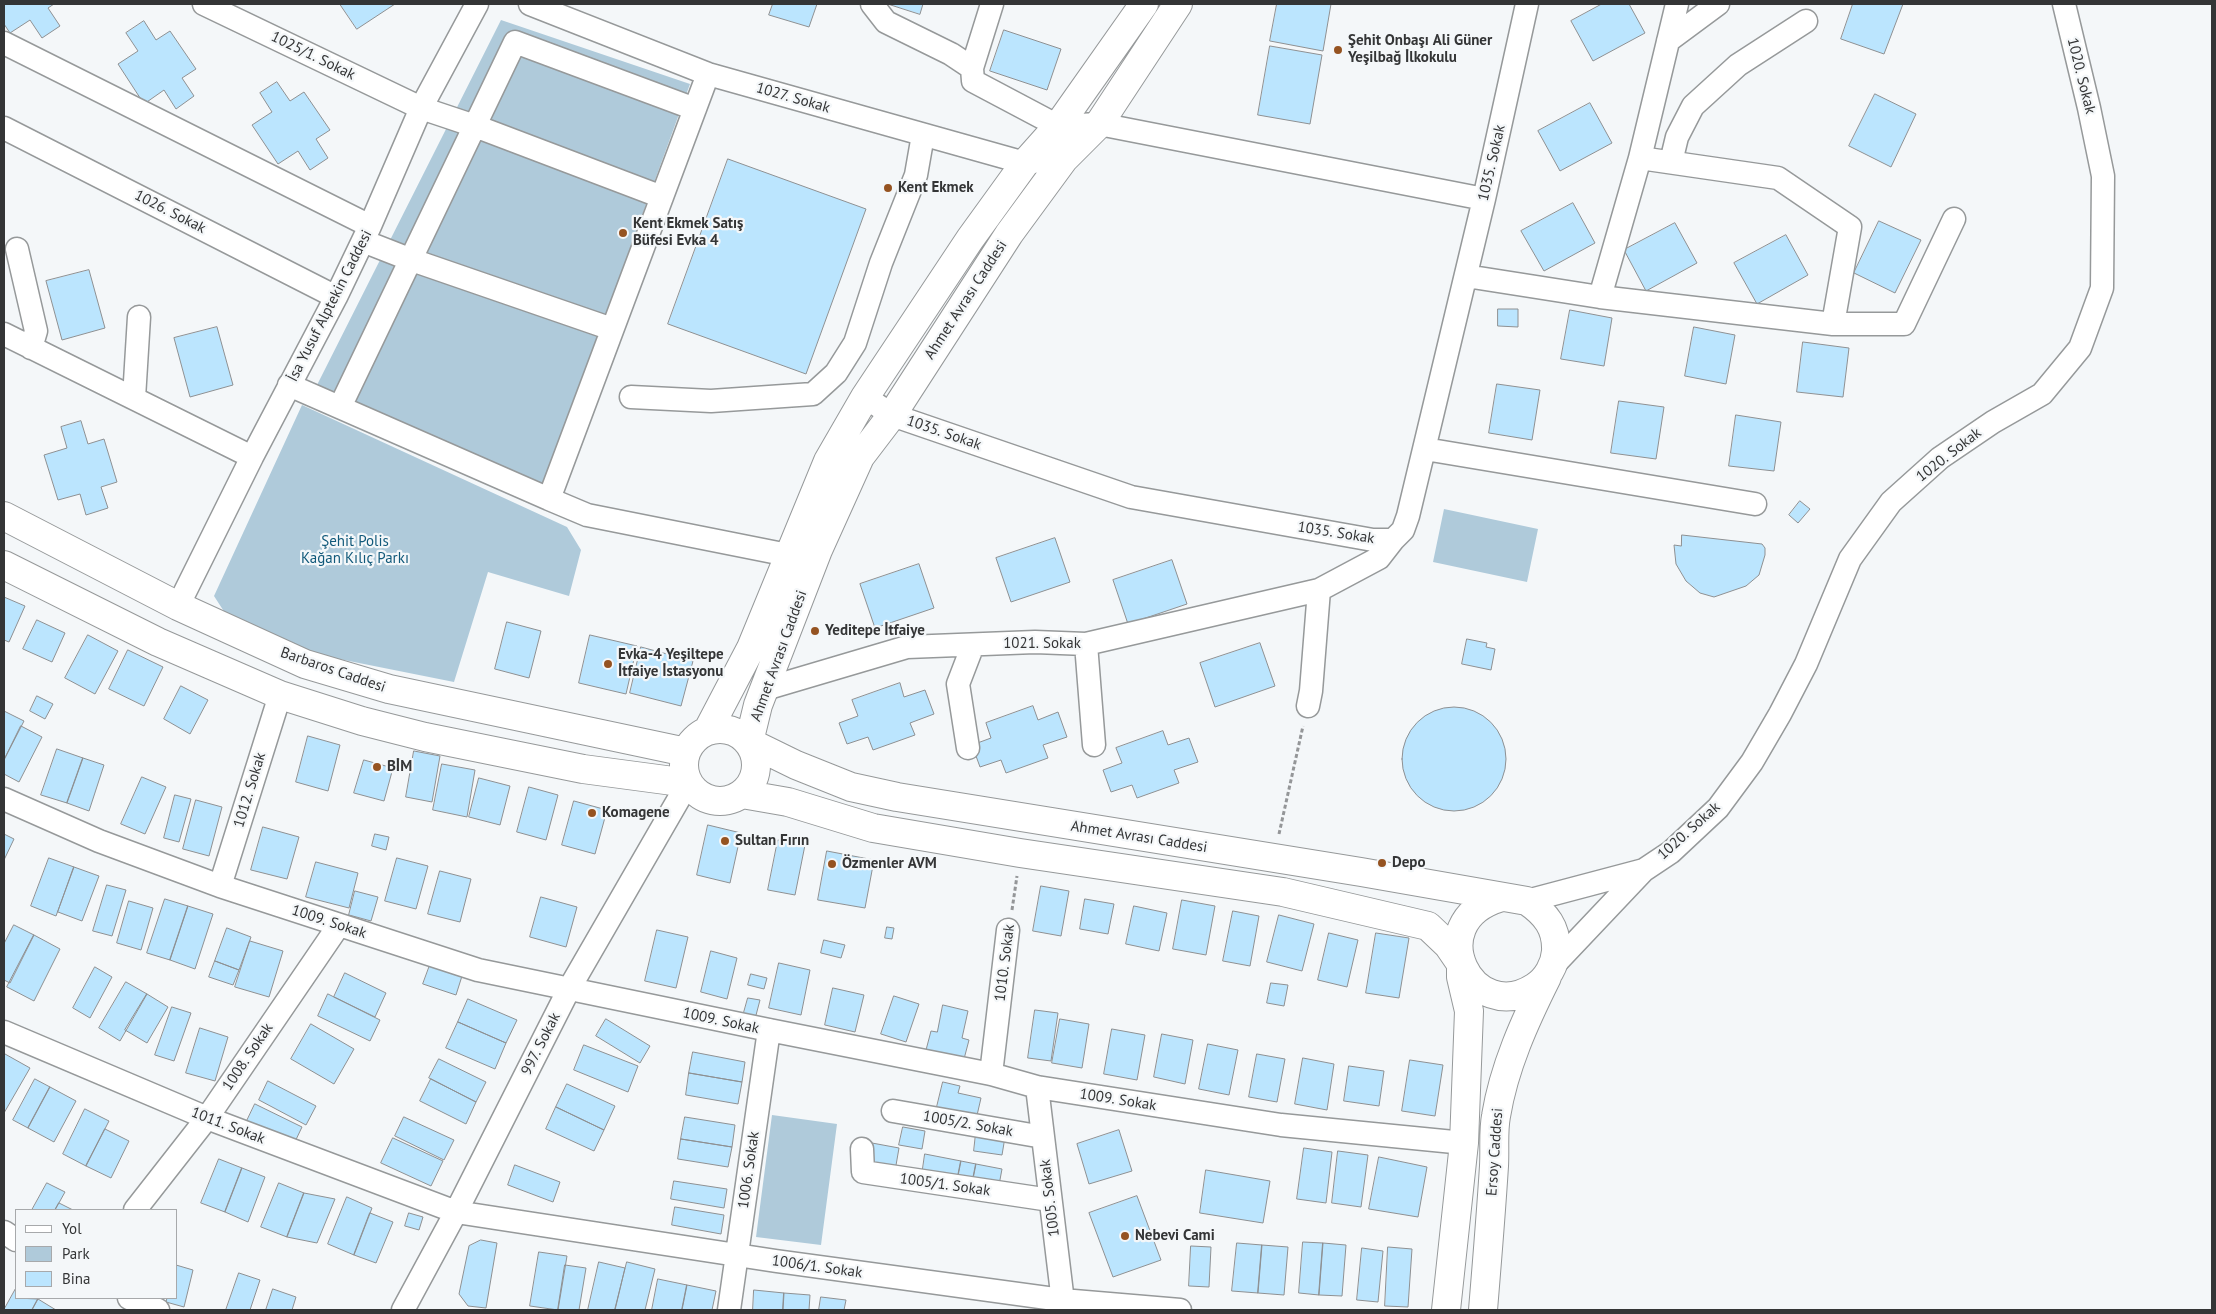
<!DOCTYPE html>
<html>
<head>
<meta charset="utf-8">
<style>
	body { margin:0 }
	#map { position:relative; width:2216px; height:1314px; overflow:hidden; background:#f4f7f9; font-family:"PT Sans",sans-serif }
	canvas { display:block }
	.frame { position:absolute; inset:0; border:5px solid #343536; pointer-events:none }
	.legend { position:absolute; left:15px; top:1209px; width:162px; height:90px; box-sizing:border-box; background:#f4f7f9; border:1px solid #a7a9ab; margin:0; padding:6px 9px; list-style:none; font-size:15px; color:#343536 }
	.legend li { display:flex; align-items:center; gap:10px; height:25px }
	.legend b { width:25px; border:1px solid #a7a9ab }
</style>
</head>
<body>
<div id="map">
<canvas width="2216" height="1314"></canvas>
<div class="frame"></div>
<ul class="legend">
<li><b style="height:6px;background:#fff"></b>Yol</li>
<li><b style="height:14px;background:#afcada"></b>Park</li>
<li><b style="height:14px;background:#bbe5fe"></b>Bina</li>
</ul>
</div>
<script>
const g = document.querySelector('canvas').getContext('2d');
g.lineJoin = 'round';
function fillPath(path, color) {
  g.fillStyle = color;
  g.fill(path, 'evenodd');
}
function stroke(path, color, width, dash) {
  g.strokeStyle = color;
  g.lineWidth = width;
  g.lineCap = dash ? 'butt' : 'round';
  g.setLineDash(dash || []);
  g.stroke(path);
}
function drawText(font, color, halo, rows, align = 'center') {
  g.font = font + ' "PT Sans",sans-serif';
  g.lineWidth = 4.5;
  g.setLineDash([]);
  g.textBaseline = 'middle';
  g.strokeStyle = halo;
  g.fillStyle = color;
  for (const [text, x, y, turn = 0] of rows) {
    g.save();
    g.translate(x, y);
    g.rotate((+turn || 0) * Math.PI / 180);
    g.textAlign = isNaN(turn) ? turn : align;
    if (halo) g.strokeText(text, 0, 0);
    g.fillText(text, 0, 0);
    g.restore();
  }
}
fillPath(new Path2D(`
	M501,20l189,64 -146,400 -227,-99z
	M302,405l265,122 14,23 -12,46 -81,-24 -34,110 -140,-28 -89,-41 -11,-17z
	M1444,509l94,20 -11,53 -94,-20z
	M772,1115l65,9 -16,121 -65,-8z`), '#afcada');
const building = new Path2D(`
	M4,4h50l-6,4 12,18 -18,12 -12,-18 -20,13 -6,-9z
	M340,4h55l-38,25z
	M773,4h44l-8,23 -40,-12z
	M888,4h35l-3,10z
	M1277,4h54l-8,47 -53,-10z
	M1602,4h27l16,29 -52,28 -22,-40z
	M1853,4h50l-19,50 -43,-15z
	M144,21l12,19 14,-9 26,38 -14,9 12,18 -18,13 -12,-19 -20,14 -26,-40 20,-13 -12,-18z
	M1004,30l57,19 -14,41 -57,-19z
	M1270,46l52,9 -12,69 -52,-9z
	M277,82l13,19 14,-9 26,38 -14,9 12,19 -18,12 -12,-19 -20,13 -26,-39 20,-13 -12,-19z
	M1875,94l41,20 -25,53 -42,-21z
	M1590,103l22,40 -52,28 -22,-40z
	M728,159l138,50 -60,165 -138,-50z
	M1573,203l22,40 -51,28 -23,-40z
	M1879,221l42,19 -26,53 -41,-20z
	M1675,223l22,40 -51,28 -22,-41z
	M1786,235l22,40 -51,29 -23,-41z
	M89,270l16,58 -43,12 -16,-59z
	M1498,309h20v18l-20,-1z
	M1570,310l42,8 -8,48 -43,-7z
	M217,327l16,58 -43,12 -16,-59z
	M1694,327l41,8 -9,49 -41,-8z
	M1803,342l46,6 -6,49 -46,-5z
	M1497,384l43,6 -8,50 -43,-7z
	M1619,401l45,6 -8,52 -45,-6z
	M1736,415l45,7 -7,49 -45,-5z
	M81,421l7,23 16,-5 13,43 -16,5 7,21 -22,7 -6,-21 -22,6 -14,-45 23,-7 -6,-21z
	M1800,501l10,8 -12,14 -9,-8z
	M1682,535l80,9 3,4v7l-6,20 -13,11 -32,11 -14,-4 -14,-12 -10,-17 -2,-19 7,1z
	M1055,538l15,44 -59,20 -15,-44z
	M1172,560l15,44 -59,20 -15,-44z
	M919,564l15,44 -59,20 -15,-44z
	M4,597l21,9 -16,36 -5,-2z
	M37,620l28,13 -13,29 -29,-13z
	M507,622l34,9 -12,47 -34,-9z
	M88,635l30,16 -23,43 -30,-16z
	M590,635l47,11 -11,48 -47,-11z
	M1467,639l20,4 -1,4 9,2 -4,21 -29,-6z
	M1260,643l15,43 -60,21 -15,-44z
	M641,647l52,14 -12,45 -51,-13z
	M128,650l35,17 -19,39 -35,-17z
	M900,683l4,14 21,-7 9,24 -24,9 5,12 -42,15 -5,-13 -21,7 -8,-21 19,-7 -6,-16z
	M181,686l27,14 -18,34 -26,-15z
	M37,696l16,8 -8,15 -15,-8z
	M1033,706l5,14 20,-8 9,25 -24,8 5,13 -42,15 -5,-13 -21,7 -8,-22 19,-7 -5,-15z
	M1402 759a52 52 0 1 1 104 0a52 52 0 1 1-104 0Z
	M4,711l20,10 -20,39z
	M21,726l21,11 -23,45 -15,-8v-14z
	M1163,731l5,14 21,-7 9,24 -24,8 5,13 -42,15 -5,-13 -21,7 -8,-22 19,-7 -6,-15z
	M308,736l32,9 -12,46 -32,-9z
	M57,749l26,9 -16,45 -26,-8z
	M414,751l26,5 -8,46 -26,-5z
	M83,758l21,7 -15,46 -22,-8z
	M364,760l29,8 -9,33 -30,-8z
	M442,764l33,6 -8,47 -34,-7z
	M142,777l24,10 -21,47 -24,-10z
	M479,778l31,8 -10,39 -31,-8z
	M529,787l29,8 -12,45 -29,-8z
	M175,795l16,4 -12,43 -15,-4z
	M196,800l26,7 -13,49 -26,-7z
	M574,801l33,9 -12,44 -33,-9z
	M708,825l33,8 -11,50 -33,-8z
	M263,827l36,10 -12,42 -36,-9z
	M4,834l10,5 -10,21z
	M375,834l14,3 -3,13 -14,-4z
	M778,840l27,5 -10,50 -27,-5z
	M827,851l47,9 -9,48 -47,-8z
	M49,858l25,9 -18,49 -25,-10z
	M397,858l31,8 -12,43 -31,-8z
	M316,862l42,11 -9,35 -43,-11z
	M74,867l25,9 -17,45 -24,-9z
	M440,871l31,8 -11,43 -32,-8z
	M107,885l19,5 -14,46 -19,-5z
	M1041,886l28,5 -8,45 -28,-5z
	M355,891l23,6 -7,24 -22,-6z
	M541,897l36,10 -11,40 -36,-10z
	M165,899l23,7 -18,54 -23,-7z
	M1085,899l29,5 -6,30 -28,-5z
	M1182,900l33,6 -9,49 -33,-6z
	M129,901l24,7 -12,42 -24,-7z
	M188,906l25,8 -18,55 -25,-9z
	M1134,906l33,7 -8,38 -33,-7z
	M1233,911l26,5 -9,50 -27,-5z
	M1279,915l35,9 -12,47 -35,-9z
	M14,925l20,10 -24,48 -6,-3v-36z
	M887,927l7,1 -2,11 -7,-1z
	M227,928l24,9 -12,33 -24,-9z
	M657,930l31,7 -12,51 -31,-7z
	M1329,933l29,7 -11,47 -29,-7z
	M1376,933l33,5 -10,60 -33,-5z
	M34,935l26,14 -26,52 -27,-14z
	M824,940l21,5 -4,13 -20,-5z
	M250,941l33,10 -14,46 -34,-10z
	M711,951l26,7 -10,41 -26,-7z
	M215,961l24,9 -6,15 -24,-8z
	M779,963l31,7 -9,45 -32,-7z
	M430,965l32,11 -6,19 -33,-11z
	M95,967l17,10 -22,41 -17,-10z
	M345,973l41,20 -11,24 -41,-20z
	M751,974l16,4 -3,11 -16,-4z
	M126,982l21,12 -27,47 -21,-13z
	M1271,983l17,2 -4,21 -17,-3z
	M833,988l31,7 -9,37 -30,-7z
	M147,994l21,13 -21,36 -22,-13z
	M328,994l52,26 -10,21 -52,-25z
	M894,996l25,8 -13,38 -25,-8z
	M748,998l12,2 -5,19 -12,-3z
	M468,999l49,21 -11,23 -48,-21z
	M943,1005l25,6 -6,27 7,2 -5,19 -38,-9 5,-19 6,1z
	M172,1007l19,6 -17,48 -19,-6z
	M1035,1010l23,3 -7,48 -23,-3z
	M606,1019l44,27 -10,17 -44,-27z
	M1060,1019l29,5 -7,44 -30,-5z
	M458,1022l48,21 -11,26 -49,-21z
	M311,1024l43,25 -20,35 -43,-25z
	M200,1028l28,9 -13,44 -29,-8z
	M1112,1029l33,6 -8,45 -33,-6z
	M1162,1034l31,6 -8,44 -31,-7z
	M1208,1044l30,6 -9,45 -30,-6z
	M584,1045l54,21 -10,26 -54,-22z
	M693,1052l52,10 -3,20 -53,-9z
	M5,1054l25,14 -26,45v-56z
	M1257,1054l28,5 -8,43 -28,-5z
	M1303,1058l31,6 -7,46 -32,-6z
	M439,1059l47,23 -10,20 -47,-24z
	M1410,1060l33,5 -8,51 -33,-5z
	M1349,1066l35,5 -5,35 -35,-5z
	M689,1073l53,9 -4,22 -52,-9z
	M35,1079l15,8 -22,41 -15,-8z
	M431,1079l45,23 -10,22 -46,-23z
	M268,1081l48,25 -10,19 -47,-25z
	M943,1082l17,4 -2,7 23,5 -6,26 -40,-9z
	M567,1084l48,22 -11,24 -48,-23z
	M50,1087l26,14 -22,41 -26,-14z
	M255,1104l47,23 -10,21 -47,-23z
	M556,1107l48,23 -10,21 -48,-22z
	M85,1109l24,12 -23,45 -23,-12z
	M404,1117l50,23 -10,20 -49,-24z
	M685,1117l50,8 -3,22 -51,-8z
	M903,1127l22,4 -3,18 -23,-4z
	M105,1129l24,12 -18,37 -25,-12z
	M1119,1130l13,41 -43,13 -12,-40z
	M976,1133l29,4 -3,18 -28,-4z
	M393,1138l50,23 -12,25 -50,-23z
	M681,1139l51,8 -4,20 -50,-8z
	M872,1143l27,5 -4,23 -27,-6z
	M1304,1148l28,4 -6,51 -29,-4z
	M1338,1151l30,4 -7,52 -29,-4z
	M925,1154l36,7 -4,20 -35,-6z
	M1379,1157l48,10 -9,50 -49,-8z
	M219,1159l23,9 -17,44 -24,-9z
	M961,1161l15,3 -4,20 -15,-3z
	M976,1164l26,5 -3,16 -26,-6z
	M515,1165l45,17 -7,20 -45,-17z
	M242,1168l23,9 -17,45 -23,-10z
	M1206,1170l64,11 -7,42 -63,-10z
	M674,1181l53,8 -3,19 -53,-9z
	M47,1183l18,9 -10,18h-23z
	M279,1183l25,10 -17,44 -26,-10z
	M304,1193l31,6 -18,44 -30,-6z
	M1137,1196l24,64 -48,17 -24,-64z
	M347,1197l25,11 -18,47 -26,-11z
	M59,1203l14,7h-18z
	M675,1207l49,8 -3,19 -49,-9z
	M370,1213l23,9 -17,41 -22,-8z
	M409,1213l14,4 -4,13 -14,-4z
	M481,1240l16,3 -11,65 -18,-2 -9,-12 10,-48z
	M1303,1242l20,1 -4,52 -20,-2z
	M1237,1243l25,2 -4,48 -26,-2z
	M1323,1243l23,2 -4,51 -23,-1z
	M1262,1245l26,2 -4,48 -26,-2z
	M1191,1246l20,1 -2,40 -20,-1z
	M1388,1247l24,2 -4,58 -23,-1z
	M1362,1248l21,3 -5,51 -21,-2z
	M539,1252l28,4 -9,54 -28,-4z
	M599,1262l26,6 -10,42h-27z
	M627,1262l28,7 -10,41h-30z
	M176,1265l17,5 -9,37 -18,-5 1,-4h9z
	M565,1265l21,3 -7,42h-21z
	M239,1273l21,7 -10,30h-24z
	M658,1279l29,6 -5,25h-30z
	M687,1285l29,6 -4,19h-30z
	M16,1288v10l22,1 -6,11h-28z
	M273,1289l23,8 -4,13h-26z
	M754,1290l30,3 -1,17h-30z
	M784,1293l26,2 -1,15h-26z
	M821,1297l25,3 -2,10h-25z
	M38,1299l18,11h-24z`);
fillPath(building, '#bbe5fe');
stroke(building, '#8e9092', 1);
const minor = new Path2D(`
	M204,4l217,104 54,18 187,71
	M530,4l178,70 317,89 15,-2
	M872,4l14,18 65,32 21,14
	M992,4l-20,64 1,13 85,45 41,-2 385,75
	M1668,41l50,-37
	M4,43l366,183
	M708,74l-159,425 38,16 201,40
	M4,128l332,169
	M1640,158l138,20 72,49 -17,97
	M1671,162l6,-25 16,-31 45,-41 68,-44
	M363,241l46,18 203,70
	M17,249l19,82 -5,17
	M1466,276l134,21 233,27h71l50,-105
	M1600,297l40,-139 37,-154
	M4,334l248,123
	M289,385l260,114
	M631,397l80,4 102,-7 23,-21 19,-30 26,-80 35,-88 7,-40
	M865,397l27,18 239,82 242,43h20l10,-10 5,-14 76,-317 43,-195
	M134,398l5,-81
	M340,407l175,-365 180,67
	M1425,449l330,55
	M178,606l74,-149 84,-160 34,-71 51,-118 56,-104
	M1086,644l8,101
	M765,689l142,-42 128,-5 51,2 233,-54 60,-32 14,-18
	M1308,706l3,-15 8,-101
	M968,748l-10,-64 15,-39
	M4,799l95,42 121,45 258,84 291,60 222,44 46,13 244,38 183,18
	M220,886l60,-191
	M1527,901l117,-31
	M1555,964l89,-94 27,-18 47,-44 34,-46 28,-48 26,-50 44,-105 41,-57 49,-44 53,-36 49,-28 38,-46 22,-60 1,-112 -14,-68 -25,-104
	M4,1032l203,86 249,94 320,49 286,39 118,10
	M991,1074l17,-144
	M1037,1087l27,223
	M893,1111l150,26
	M862,1149l1,23 187,28
	M135,1210l72,-92 132,-193
	M4,1232l12,8
	M129,1298l29,12
	M403,1310l53,-98 113,-223 119,-206
	M729,1310l40,-280`);
const major = new Path2D(`
	M4,516l174,90 127,58 84,25 297,63
	M4,565l154,77 122,53 82,26 63,16 158,32 105,14
	M684 765a36 36 0 1 1 72 0a36 36 0 1 1-72 0Z
	M708,730l43,-82 77,-187 37,-64 105,-158 55,-76 33,-37 86,-122
	M749,742l47,23 55,22 46,10 464,75 166,29c19,13 30,27 29,50 -1,14 -9,28 -21,36 -63,41 -116,-64 -36,-89
	M749,742l9,-37 60,-155 42,-93 32,-42 117,-181 55,-75 35,-35 79,-120
	M742,794l46,8 85,26 147,25 263,39 145,34 20,19 13,19v13l8,34 -5,132 -18,167
	M1483,1310c4,-48 8,-96 11,-144 1,-17 -1,-34 2,-50 8,-49 29,-95 51,-139`);
stroke(minor, '#96999a', 25);
stroke(major, '#96999a', 30);
stroke(new Path2D(`
	M1279,834l24,-108
	M1012,910l5,-34`), '#949698', 3, [4, 2.5]);
stroke(minor, '#fff', 22);
stroke(major, '#fff', 28);
for (const [x, y, r, color] of [
	[1338,50,5,"#955321"],
	[888,188,5,"#955321"],
	[623,233,5,"#955321"],
	[815,631,5,"#955321"],
	[608,664,5,"#955321"],
	[377,767,5,"#955321"],
	[592,813,5,"#955321"],
	[725,841,5,"#955321"],
	[1382,863,5,"#955321"],
	[832,864,5,"#955321"],
	[1125,1236,5,"#955321"]
]) {
  const dot = new Path2D();
  dot.arc(x, y, r, 0, 2 * Math.PI);
  g.fillStyle = color;
  g.fill(dot);
  stroke(dot, '#f4f7f9', 2);
}
drawText('bold 15px', '#343536', '#f4f7f9', [
	["Şehit Onbaşı Ali Güner",1348,41],
	["Yeşilbağ İlkokulu",1348,58],
	["Kent Ekmek",898,188],
	["Kent Ekmek Satış",633,224],
	["Büfesi Evka 4",633,241],
	["Yeditepe İtfaiye",825,631],
	["Evka-4 Yeşiltepe",618,655],
	["İtfaiye İstasyonu",618,672],
	["BİM",387,767],
	["Komagene",602,813],
	["Sultan Fırın",735,841],
	["Depo",1392,863],
	["Özmenler AVM",842,864],
	["Nebevi Cami",1135,1236]
], 'left');
drawText('15px', '#343536', '#f4f7f9', [
	["1025/1. Sokak",313,56,26],
	["1020. Sokak",2081,76,76],
	["1027. Sokak",793,98,16],
	["1035. Sokak",1492,163,-77],
	["1026. Sokak",170,212,27],
	["Ahmet Avrası Caddesi",966,300,-57],
	["İsa Yusuf Alptekin Caddesi",330,306,-63],
	["1035. Sokak",944,433,19],
	["1020. Sokak",1949,455,-38],
	["1035. Sokak",1336,533,9],
	["1021. Sokak",1042,644],
	["Ahmet Avrası Caddesi",779,656,-70],
	["Barbaros Caddesi",333,670,19],
	["1012. Sokak",250,790,-73],
	["1020. Sokak",1689,831,-42],
	["Ahmet Avrası Caddesi",1139,837,9],
	["1009. Sokak",329,922,18],
	["1010. Sokak",1005,963,-83],
	["1009. Sokak",721,1021,12],
	["997. Sokak",541,1044,-63],
	["1008. Sokak",248,1057,-56],
	["1009. Sokak",1118,1100,9],
	["1005/2. Sokak",968,1124,10],
	["1011. Sokak",228,1126,21],
	["Ersoy Caddesi",1495,1152,-86],
	["1006. Sokak",749,1170,-82],
	["1005/1. Sokak",945,1185,8],
	["1005. Sokak",1050,1198,-97],
	["1006/1. Sokak",817,1267,8]
]);
drawText('15px', '#11597a', '#f4f7f9', [
	["Şehit Polis",355,542],
	["Kağan Kılıç Parkı",355,559]
]);
</script>
</body>
</html>
